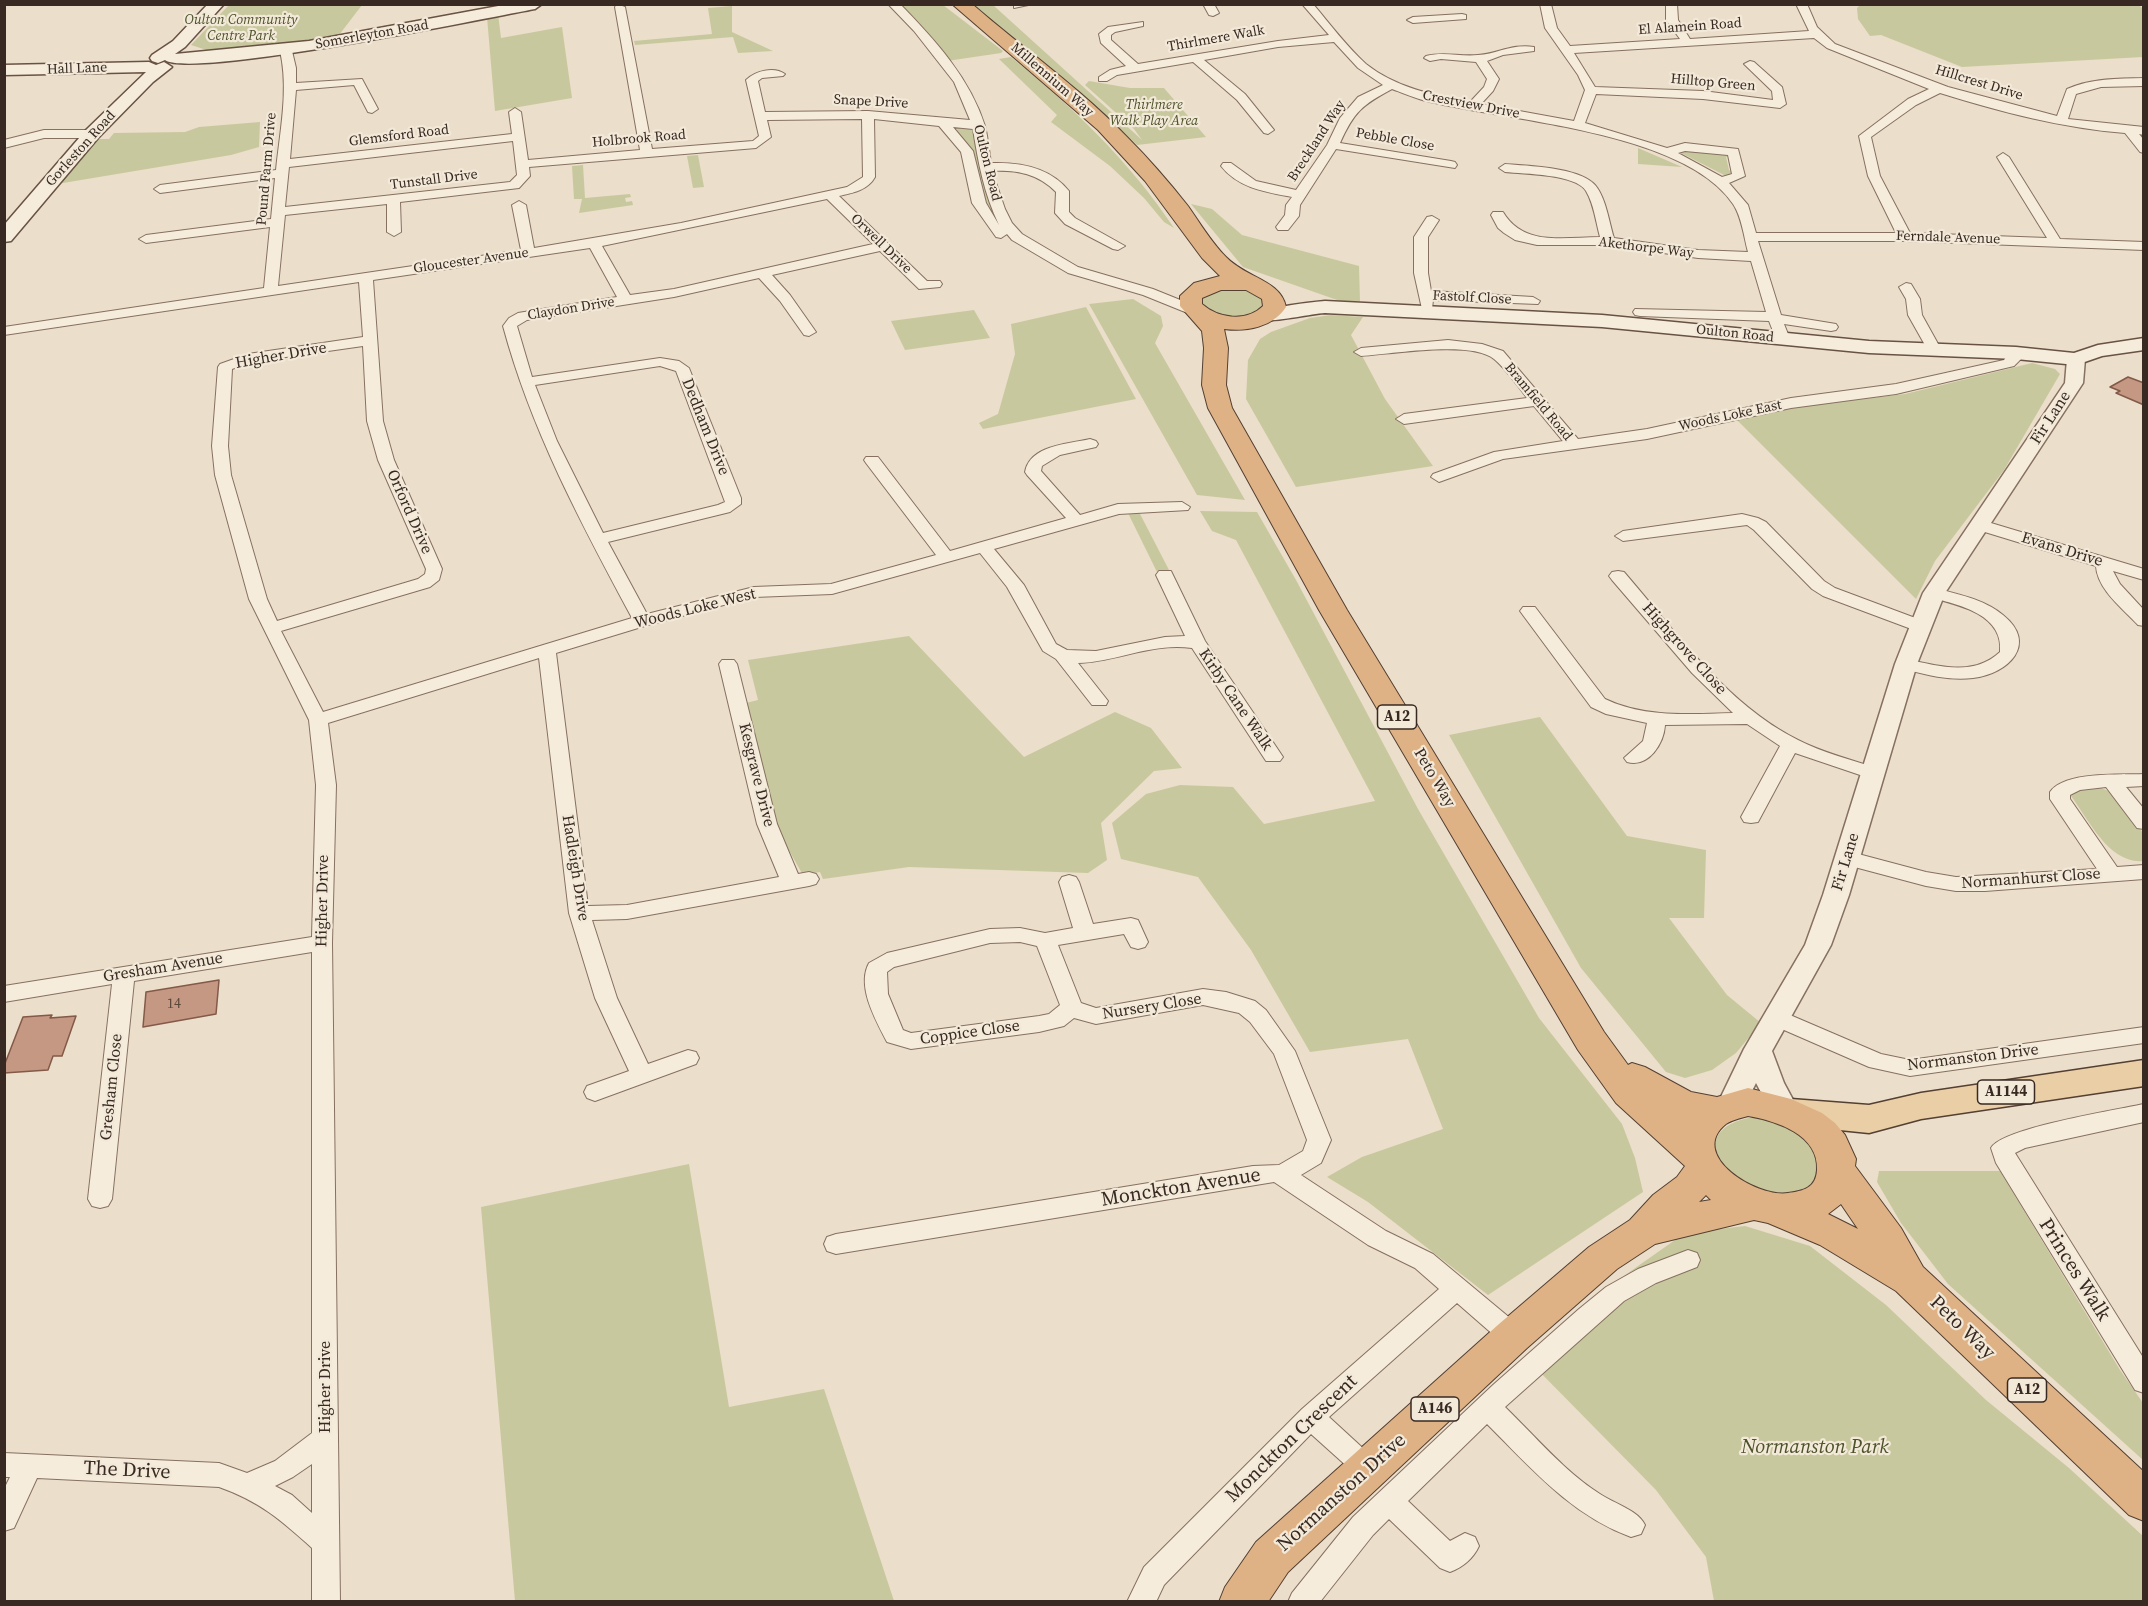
<!DOCTYPE html>
<html>
<head>
<meta charset="utf-8">
<style>
	body { margin:0 }
	#map { position:relative; width:2148px; height:1606px; overflow:hidden; background:#ebdeca; font-family:"Source Serif 4",serif }
	canvas { display:block }
	.frame { position:absolute; inset:0; border:6px solid #382a22; pointer-events:none }
</style>
</head>
<body>
<div id="map">
<canvas width="2148" height="1606"></canvas>
<div class="frame"></div>
</div>
<script>
const g = document.querySelector('canvas').getContext('2d');
g.lineJoin = 'round';
function fillPath(path, color) {
  g.fillStyle = color;
  g.fill(path, 'evenodd');
}
function stroke(path, color, width, dash) {
  g.strokeStyle = color;
  g.lineWidth = width;
  g.lineCap = dash ? 'butt' : 'round';
  g.setLineDash(dash || []);
  g.stroke(path);
}
function drawText(font, color, halo, rows, align = 'center') {
  g.font = font + ' "Source Serif 4",serif';
  g.lineWidth = 4.5;
  g.setLineDash([]);
  g.textBaseline = 'middle';
  g.strokeStyle = halo;
  g.fillStyle = color;
  for (const [text, x, y, turn = 0] of rows) {
    g.save();
    g.translate(x, y);
    g.rotate((+turn || 0) * Math.PI / 180);
    g.textAlign = isNaN(turn) ? turn : align;
    if (halo) g.strokeText(text, 0, 0);
    g.fillText(text, 0, 0);
    g.restore();
  }
}
fillPath(new Path2D(`
	M229,5h133l-26,34 -114,16 -31,-10z
	M899,5h44l60,46 -2,2 -54,8 -35,-45z
	M973,5h20l149,135 -8,-11 -49,-44 4,-4 41,7h34l42,49 -69,8 -65,-60z
	M1860,5h279l4,4v48l-181,10 -81,-32 -11,1 -12,-17 -1,-11z
	M732,6v26l41,19 -35,2 -5,-16 -98,8 -1,-4 78,-7 -4,-26z
	M498,14l3,24 61,-11 10,71 -77,13 -8,-94z
	M1011,57c61,49 120,106 163,171l-10,-6 -20,-24 -34,-32 -59,-44 6,-7 -58,-56z
	M260,122l-1,25 -28,8 -174,29 40,-45h12l5,-6 71,-1 14,-5z
	M960,126l14,2c9,42 9,68 35,105 -29,-20 -26,-50 -36,-79 -3,-9 -11,-16 -17,-23z
	M1638,148l44,19 -44,-3z
	M1681,149l47,4 1,3 -3,1 3,13 6,4 -7,3 -47,-24 -2,-2z
	M698,155l6,32 -11,1 -6,-32z
	M583,165l2,33 45,-4 1,3 -6,1 1,4 6,-1 1,4 -54,8 3,-14h-8l-2,-33z
	M1191,204l21,5 30,26 117,31 1,35h-20l-97,-34z
	M1241,287l25,10 -4,16 -31,6 -29,-10 -3,-11 11,-9z
	M1133,299l28,17 2,10 -8,17 90,157 -48,-5 -108,-191z
	M1086,307l50,92 -153,30 -4,-6 19,-9 17,-60 -4,-30z
	M974,310l16,28 -85,12 -14,-29z
	M1331,315l32,2 -12,18 34,64 48,67 -137,21 -50,-88 2,-39 12,-21 11,-7 39,-14z
	M2032,363l23,6 5,5 -56,96 -69,91 -19,38 -180,-180 58,-12 111,-13z
	M1200,511l57,1 39,68 122,229 121,209 83,106 13,34 8,34 -155,103 -120,-93 -41,-25 35,-20 81,-28 -35,-90 -98,13 -59,-102 -53,-73 -77,-18 -9,-36 34,-29 34,-9 53,2 31,37 111,-23 -139,-261 -24,-9z
	M1139,512l30,58 -12,2 -29,-59z
	M909,636l115,121 91,-45 36,16 31,40 -28,3 -53,52 6,37 -19,13 -179,-6 -86,12 -3,-7 -17,3 -29,-51 -28,-121 12,-3 -10,-40z
	M1540,717l87,119 79,14 -2,68h-35l58,77 34,28 -25,30 -24,17 -27,8 -19,-6 -85,-104 -132,-233z
	M2099,787l14,6 30,40v28c-34,3 -54,-41 -72,-65l4,-7z
	M1755,1117l17,2 30,15 17,25c-1,7 -1,16 -4,22 -10,23 -41,12 -58,7 -6,-1 -13,-1 -18,-4 -5,-2 -9,-9 -13,-13 -25,-30 -4,-50 29,-54z
	M689,1164l40,243 95,-18 70,212h-379l-34,-394z
	M1879,1171h121l120,199 23,33v57l-195,-176 -47,-61 -24,-41z
	M1745,1226l65,20 76,59 100,95 83,68 74,68v65h-429l-8,-44 -50,-67 -125,-127 80,-78 74,-52z`), '#c8c89e');
const building = new Path2D(`
	M2128,377l16,6v22l-28,-12 4,-2 -10,-4z
	M219,980l-3,34 -73,13 3,-35z
	M52,1015l-2,3 26,-2 -14,40h-9l-5,14 -44,3v-7l19,-49z`);
fillPath(building, '#c59883');
stroke(building, '#835948', 1.5);
const minor = new Path2D(`
	M617,4l8,3 27,142 101,-8 6,-5 -13,-56c9,-9 28,-14 39,-6l-2,2 -21,2 -4,3 7,31 103,-1 102,9 -16,-38 -40,-51 -26,-27h12c35,36 70,74 85,122 3,12 4,25 6,37 29,-1 59,4 78,28v21l6,6 50,28 -7,4 -5,-1 -48,-25 -10,-11 1,-21c-18,-18 -38,-22 -64,-21l13,38 7,14 10,11 56,33 75,22 47,19 2,3 -7,4 -5,-1 -47,-19 -75,-22 -56,-33 -5,-6 -6,4 -5,-1 -24,-34 -11,-51 -22,-26 -65,-7 1,58c-7,13 -22,16 -36,19l88,85h13l2,3 -2,3 -21,2 -39,-38 -108,24 18,20 26,37 -7,4 -5,-1 -24,-34 -21,-23 -85,19 -147,23 -10,6 15,51 128,-19 19,3 10,7 52,130v6l-11,8 -122,30 39,72 107,-27 77,-3 105,-29 -70,-92 -2,-3 2,-3h12l72,94 116,-33 -39,-43 -2,-3c5,-27 43,-28 65,-33l6,2 2,3 -2,3 -36,8 -18,11 -1,5 39,44 38,-11 64,-2 8,5 -2,3 -69,4 -125,35 30,36 32,59 11,6 29,1 69,-14 20,-1 -29,-61 3,-4h12l34,70 78,116 -3,4h-14l-74,-113c-39,-6 -76,14 -114,15l30,38 -2,4h-14l-36,-46 -13,-8 -36,-64 -27,-34 -148,41 -78,3 -106,28 -92,28 32,253 39,-1 152,-28 -22,-53 -38,-160 3,-4h12l3,4 40,160 21,50 11,-2 7,2 3,5 -3,5 -7,2 -182,33 -35,1 25,78 31,66 40,-14 8,2 3,6 -3,6 -101,37 -8,-3 -3,-6 3,-6 42,-15 -34,-73 -26,-85 -30,-255 -211,65 8,62 -4,158 8,659h-28v-54c-31,-28 -53,-47 -93,-61l-182,-9 -23,50 -10,3v-42l6,-12h-6v-24l215,10 28,10 28,-12 37,-28v-481l-178,29 -22,218 -4,7 -8,2 -8,-2 -4,-7 24,-215 -108,18v-16l308,-49 4,-152 -7,-65 -60,-121 -34,-124 -3,-29 6,-79 2,-3 28,-10 115,-17 -4,-55 -355,53v-8l260,-39 6,-61 -124,16 -7,-4 7,-4 125,-16 4,-41 -115,15 -6,-4 6,-4 116,-15c4,-39 13,-81 4,-119l2,-2 4,-1 6,3 4,17v15l66,-4 16,30 -6,4 -4,-1 -14,-27 -58,5 -6,69 222,-25 -3,-22 6,-4 6,4 7,48 112,-10 -25,-143zM862,119l1,58 -16,10 -166,36 -147,25 -8,-43 -7,-4 -7,4 9,45 -243,36 7,-71 102,-11v28l7,4 7,-4 -1,-30 119,-14 11,-12 -1,-9 227,-19 15,-11 -4,-17zM953,127l20,2c5,33 11,65 26,96l-13,-22 -13,-52zM513,141l4,34 -7,7 -225,25 4,-40zM827,199l46,45 -199,45 -44,6 -28,-49zM590,248l27,49 -99,16 -9,5 -6,8c28,104 78,197 129,292l-309,94 -42,-81 149,-44 9,-7 3,-11 -48,-109 -11,-39 -10,-141zM363,346l4,75 11,39 48,109 -1,5 -7,5 -141,42 -10,-22 -36,-124 -3,-29 4,-77 19,-7zM660,366l16,5 49,131 -7,3 -115,28 -46,-92 -22,-56zM312,1464v49l-20,-18 -17,-9 18,-9z
	M1014,4h19l-19,4z
	M1203,4h11l5,9 -6,3 -4,-1z
	M1302,4h11c17,20 34,43 53,60 30,24 68,31 104,38l14,-15 3,-8 -11,-17 -35,-3 -11,2 -6,-3 2,-2c18,-5 34,1 52,-1 18,-1 36,-12 56,-8v4l-31,4 -16,6 12,18 -6,12 -12,13 93,17 11,-31 -7,-15 -33,-47 -5,-24h11l6,24 13,18 110,-7 -14,-19v-16h11l1,16 12,19 119,-8 -13,-27h11l10,23 18,17 113,43 109,29 10,-27c25,-11 50,-10 77,-11v8l-43,1 -25,7 -8,25 76,8v8l-5,-1 5,6v13l-4,-1 -15,-19c-63,-5 -124,-21 -185,-40l-24,12 -45,32 9,39 30,57 137,5 -50,-81 6,-4 6,4 51,82 84,3v8l-239,-9h-147l23,74 55,9 2,3 -2,3 -5,1 -47,-7 6,15 -7,4 -7,-4 -7,-18 -129,-5 -5,-1 -2,-3 2,-3 131,3 -15,-51 -53,-3 -90,-13h-71l-22,-5 -11,-7 -6,-5 -7,-13 2,-3h10c21,35 61,25 97,25 -4,-14 -6,-33 -14,-46 -10,-17 -62,-17 -81,-19l-6,-4 6,-4c23,2 74,3 90,21 11,13 14,37 19,53l84,12 50,2c-4,-14 -6,-35 -15,-48 -49,-73 -226,-83 -307,-103 -11,-3 -23,-8 -34,-12 -30,16 -38,23 -52,54l111,18 4,1 2,3 -2,3 -119,-19 -36,56 -1,11 -11,14h-10l-2,-3 9,-12 1,-10 6,-8c-26,-5 -54,-9 -71,-31l2,-3h8l25,18 40,9 31,-45 13,-27 18,-21 25,-12 -25,-17 -24,-26 -56,5 -74,13 41,34 29,36 -6,4 -4,-1 -27,-33 -44,-38 -76,13 -10,6h-8v-4l11,-7 16,-4 -25,-23 -2,-9 9,-7 35,-5v4l-28,6 -4,3v5l27,24 140,-23 51,-6zM1814,38l13,10 102,41 -21,10 -49,37 9,40 28,57h-140l-8,-28 -19,-22 16,-7 -7,-27 -53,-6 -18,5 -82,-25 11,-29 107,5 77,9 6,-4 -4,-17 -28,-25 -4,-1 -6,3 28,27 1,9 -70,-9 -108,-4 -21,-34zM1685,151l43,4 4,19 -10,3 -44,-24z
	M1462,14l4,1v4l-53,4 -6,-3 6,-3z
	M44,130h48l6,4 -6,4h-48l-40,10v-8z
	M1432,216l7,4 -11,17v36l3,18 102,6 7,4 -2,3 -105,-4 -1,9h-10l-8,-36v-36l13,-20z
	M1906,283l5,1 9,15 2,16 20,36 -2,3h-10l-22,-39 -2,-16 -7,-12z
	M1448,340l34,4 21,7 75,88 69,-10 144,-31 105,-14 108,-24 7,-10h10l2,7 -9,9 -118,28 -105,14 -144,31 -144,20 -64,23 -8,-5 2,-3 61,-22 69,-11 -29,-35 -130,18 -8,-5 8,-5 123,-16c-10,-13 -21,-29 -33,-39 -22,-19 -104,-5 -133,-3l-7,-4 7,-4z
	M1742,514l16,4 8,4 58,59 11,7 91,34 3,4 -3,4h-12l-91,-34 -11,-7 -58,-59 -7,-5 -124,16 -8,-5 8,-5z
	M1981,520l163,49v11l-31,-9 7,13 24,26v16l-6,-1c-15,-16 -41,-36 -42,-59l-121,-37 -2,-4z
	M1618,571l6,1c52,60 102,132 174,168 25,13 54,20 82,29l3,4 -3,4 -7,2 -7,-2 -71,-24 -37,69 -7,1 -7,-1 -3,-5 39,-71 -33,-22 -82,1c-1,18 -16,43 -38,37l-3,-4 19,-17 4,-18 -41,-9 -15,-7 -71,-96 3,-4h12l70,92c39,19 85,15 128,14l-41,-40 -80,-93 -3,-4 3,-4z
	M1934,588c23,6 50,11 69,27 36,29 5,59 -30,63 -25,3 -50,-4 -73,-10l-3,-4 3,-4 6,-1c33,7 67,18 94,-7 4,-38 -43,-48 -72,-55l-3,-4 3,-4z
	M2144,774v12l-18,1 18,22v20l-7,-1 -31,-41 -26,3 -10,5v4l47,68 27,-2v14l-159,12h-29l-30,-5 -79,-21 -7,-2 -3,-5 3,-5 7,-2 79,21 30,5 141,-8 -47,-70v-7c14,-21 71,-17 94,-18z
	M1069,875l7,2 3,5 14,42 38,-6 7,2 10,22 -3,5 -7,2 -7,-2 -7,-13 -66,11 23,58 15,5 107,-19 23,3 29,9 11,9 29,41 36,89 -10,23 -20,12 85,56 47,23 89,74 4,8 -4,8 -9,3 -9,-3 -47,-41 -128,114 49,45 4,8 -4,8 -9,4 -9,-4 -49,-44 -147,151 -8,17h-29l17,-35 158,-158 137,-120 -24,-21 -47,-23 -94,-63 -438,72 -9,-3 -3,-7 3,-7 9,-3 417,-68 26,-1 24,-14 4,-11 -33,-86 -24,-32 -11,-9 -36,-8 -107,19 -22,-6 -10,8 -25,6 -128,17 -24,-7c-11,-21 -31,-56 -18,-79l18,-10 103,-24 30,-1 25,5 28,-5 -14,-46 3,-5zM1020,942l17,4 23,59 -11,9 -10,2 -128,17 -8,-3 -15,-36 -1,-22 7,-5 96,-24z
	M1776,1009l105,45 29,6 234,-33v16l-234,33 -41,-9 -101,-44 -3,-6 3,-6z
	M2144,1104v18l-119,26 -10,5 129,206v34l-9,-3 -139,-227 -5,-15c11,-20 125,-38 153,-44z
	M1688,1250l9,3 3,7 -3,7 -41,16 -32,18 -119,106c31,30 59,64 95,87 15,10 38,16 45,31l-4,9 -10,3c-60,-22 -100,-69 -144,-113l-79,77 42,40 15,-8 10,4 4,9c-6,13 -16,21 -29,26l-10,-4 -51,-49 -16,16 -53,67h-32l4,-9 61,-76 140,-132 86,-76 27,-22 32,-18z`);
const tertiary = new Path2D(`
	M2076,354l6,1 3,4 -2,24 -138,210 -28,71 -68,231 -18,50 -59,106 12,32 14,26 -4,8 -10,3 -10,-3 -18,-34 -15,30 -10,3 -10,-3 -4,-8 27,-56 61,-104 18,-50 72,-231 28,-71 142,-210 2,-24 3,-4z`);
const secondary = new Path2D(`
	M208,4h16l-39,43 -10,7 134,-13 200,-37h33l-7,5c-49,9 -343,70 -370,51l-7,3 -6,-2 -2,-3 2,-3 21,-14z
	M149,62l7,3 8,-3 8,5 -19,15 -55,56 -87,103 -7,1v-17l82,-95 60,-58 -142,3v-10z
	M1325,301l277,14 267,26 147,6 58,6 24,-8 46,-7v12l-42,6 -26,9 -60,-6 -147,-6 -267,-26 -277,-14c-16,1 -54,10 -66,7l-3,-4 3,-4c22,-6 43,-9 66,-11z`);
const primary = new Path2D(`
	M2144,1060v26l-223,33 -52,14 -78,-8 -12,-3 -6,-10 6,-10 12,-3 78,6 52,-12z`);
const trunk = new Path2D(`
	M952,4h20c52,45 108,84 156,134 21,21 41,44 60,68 12,17 23,36 38,51 20,21 55,23 60,50 -13,20 -39,25 -62,22l4,19 -2,37 6,23 115,202 257,422 24,33 4,-2 13,4 46,25 26,5 31,-9 43,11 31,14 13,10 10,12 11,24 -1,7 46,62 22,39 221,205v49l-15,-6 -233,-224 -76,-46 -52,-22 -14,-3 -99,24 -38,25 -90,79 -239,224 -20,30h-49l6,-15 31,-45 243,-218 90,-77 41,-27 23,-25 24,-18 8,-11 -69,-63 -38,-53 -259,-440 -111,-202 -6,-23 2,-37 -2,-17 -22,-25v-10l14,-13 26,-7 -18,-18 -57,-77 -47,-51zM1221,290h25l16,9 1,7c-16,16 -44,13 -61,-2v-6zM1748,1116c29,5 71,19 69,54 -1,18 -14,21 -29,23 -31,5 -101,-38 -62,-69 6,-4 15,-6 22,-8zM1706,1195l5,5 -12,2zM1841,1204l17,25 -30,-15z`);
stroke(minor, '#867060', 2);
stroke(tertiary, '#867060', 3);
stroke(secondary, '#685243', 3);
stroke(primary, '#543f33', 3);
stroke(trunk, '#543f33', 2);
fillPath(minor, '#f6ecdc');
fillPath(tertiary, '#f6ecdc');
fillPath(secondary, '#f6ecdc');
fillPath(primary, '#eacea6');
fillPath(trunk, '#deb285');
drawText('italic 14px', '#4c522a', '#f3e9d9', [
	["Oulton Community",241,20],
	["Centre Park",241,36],
	["Thirlmere",1154,105],
	["Walk Play Area",1154,121]
]);
drawText('14px', '#382a22', '#f3e9d9', [
	["El Alamein Road",1690,27,-4],
	["Somerleyton Road",372,35,-10],
	["Thirlmere Walk",1216,39,-10],
	["Hall Lane",77,69,-2],
	["Millennium Way",1052,80,41],
	["Hilltop Green",1713,83,5],
	["Hillcrest Drive",1979,83,17],
	["Snape Drive",871,102,3],
	["Crestview Drive",1471,105,11],
	["Glemsford Road",399,136,-7],
	["Holbrook Road",639,139,-5],
	["Pebble Close",1395,140,10],
	["Breckland Way",1317,141,-57],
	["Gorleston Road",81,149,-48],
	["Oulton Road",987,163,76],
	["Pound Farm Drive",267,169,-85],
	["Tunstall Drive",434,180,-7],
	["Ferndale Avenue",1948,238,2],
	["Orwell Drive",881,244,44],
	["Akethorpe Way",1646,248,7],
	["Gloucester Avenue",471,261,-8],
	["Fastolf Close",1472,298,3],
	["Claydon Drive",571,309,-9],
	["Oulton Road",1735,334,6],
	["Bramfield Road",1538,402,50],
	["Woods Loke East",1730,416,-12]
]);
drawText('14px', '#5b463a', null, [
	["14",174,1004]
]);
for (const [x, y, w] of [
	[1397,717,39],
	[2006,1092,57],
	[2027,1390,39],
	[1435,1409,48]
]) {
  const box = new Path2D();
  box.roundRect(x - w / 2, y - 12, w, 24, 4.5);
  g.fillStyle = '#f3e9d9';
  g.fill(box);
  stroke(box, '#382a22', 1.5);
}
drawText('bold 15px', '#382a22', null, [
	["A12",1397,717],
	["A1144",2006,1092],
	["A12",2027,1390],
	["A146",1435,1409]
]);
drawText('16px', '#382a22', '#f3e9d9', [
	["Higher Drive",281,356,-10],
	["Fir Lane",2051,418,-57],
	["Dedham Drive",705,427,68],
	["Orford Drive",409,512,66],
	["Evans Drive",2062,550,17],
	["Woods Loke West",695,609,-14],
	["Highgrove Close",1684,649,48],
	["Kirby Cane Walk",1235,700,56],
	["Kesgrave Drive",756,775,76],
	["Peto Way",1434,778,59],
	["Fir Lane",1846,862,-73],
	["Hadleigh Drive",575,868,81],
	["Normanhurst Close",2031,879,-4],
	["Higher Drive",323,901,-89],
	["Gresham Avenue",163,968,-9],
	["Nursery Close",1152,1007,-9],
	["Coppice Close",970,1033,-8],
	["Normanston Drive",1973,1058,-7],
	["Gresham Close",112,1087,-84],
	["Higher Drive",326,1387,-90]
]);
drawText('20px', '#382a22', '#f3e9d9', [
	["Monckton Avenue",1181,1188,-9],
	["Princes Walk",2074,1270,58],
	["Peto Way",1962,1328,44],
	["Monckton Crescent",1292,1439,-44],
	["The Drive",127,1471,3],
	["Normanston Drive",1342,1493,-42]
]);
drawText('italic 20px', '#4c522a', '#f3e9d9', [
	["Normanston Park",1815,1448]
]);
</script>
</body>
</html>
